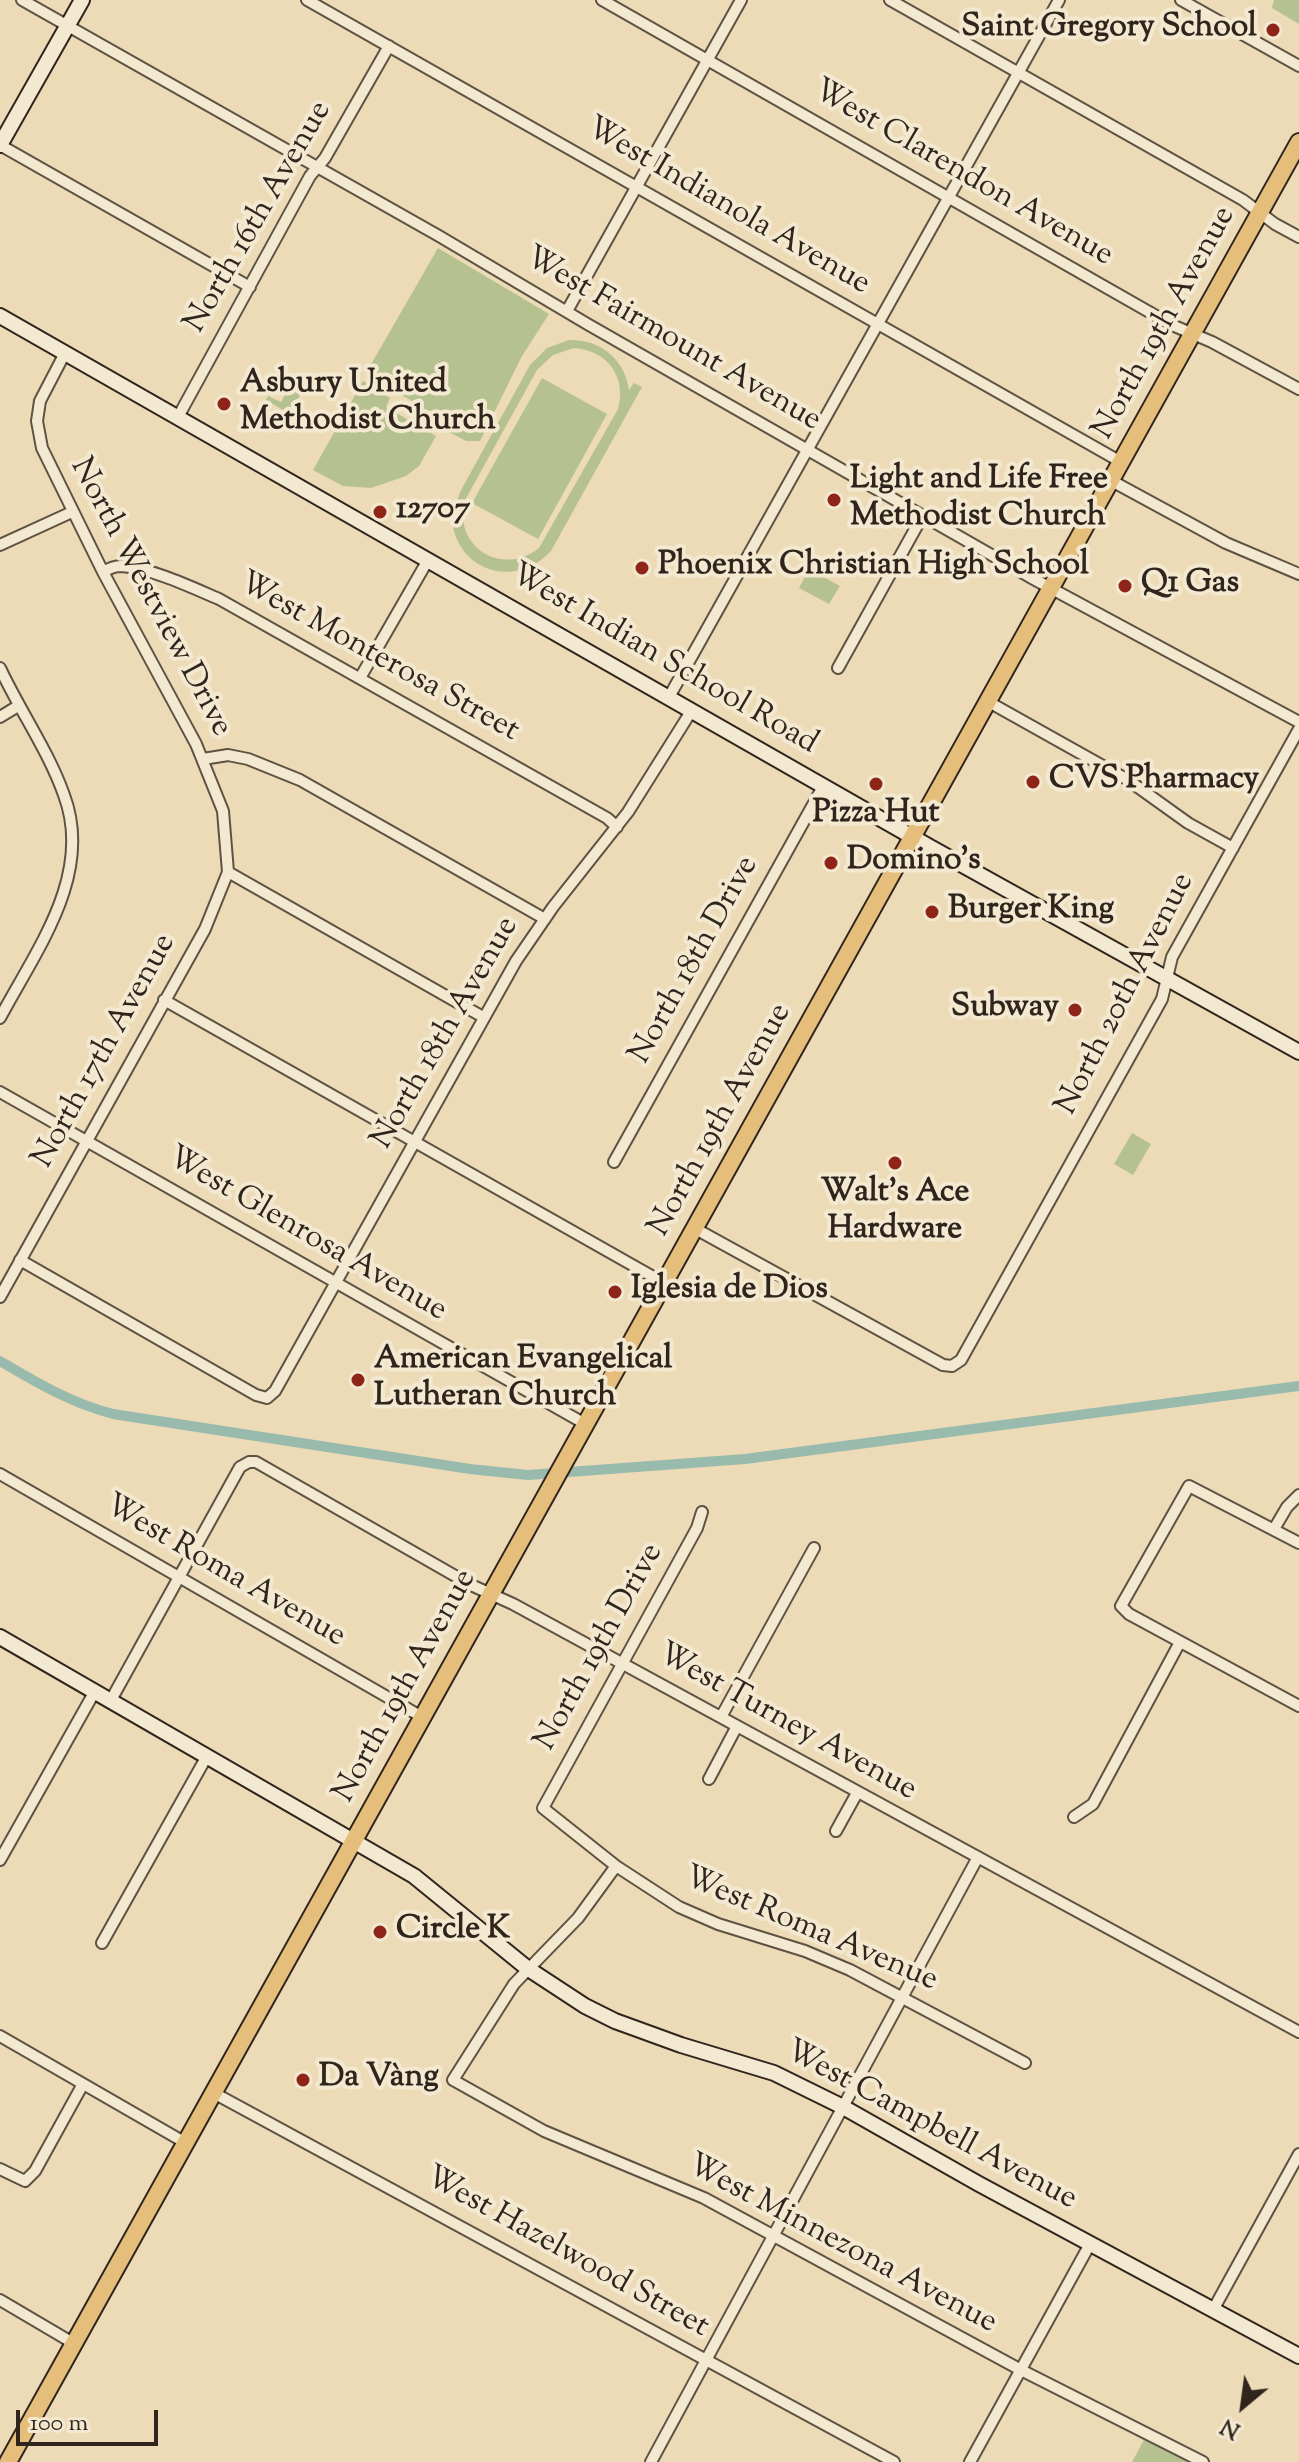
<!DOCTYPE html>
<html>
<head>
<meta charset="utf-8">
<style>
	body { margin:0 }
	#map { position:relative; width:1299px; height:2462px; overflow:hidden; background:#ecdbb6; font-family:"Sorts Mill Goudy",serif }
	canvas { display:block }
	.north { position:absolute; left:1203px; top:2366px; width:80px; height:80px; -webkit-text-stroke:6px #f3e8d0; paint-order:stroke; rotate:209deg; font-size:22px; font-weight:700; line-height:32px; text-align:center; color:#2f251d }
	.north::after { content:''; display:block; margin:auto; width:28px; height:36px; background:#2f251d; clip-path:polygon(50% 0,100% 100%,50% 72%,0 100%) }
	.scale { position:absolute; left:16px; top:2410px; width:142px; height:36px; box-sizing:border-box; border:4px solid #2f251d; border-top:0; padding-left:10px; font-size:24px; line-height:28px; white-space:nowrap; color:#2f251d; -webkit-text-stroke:6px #f3e8d0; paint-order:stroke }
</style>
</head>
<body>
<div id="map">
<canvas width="1299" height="2462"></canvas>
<div class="north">N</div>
<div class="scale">100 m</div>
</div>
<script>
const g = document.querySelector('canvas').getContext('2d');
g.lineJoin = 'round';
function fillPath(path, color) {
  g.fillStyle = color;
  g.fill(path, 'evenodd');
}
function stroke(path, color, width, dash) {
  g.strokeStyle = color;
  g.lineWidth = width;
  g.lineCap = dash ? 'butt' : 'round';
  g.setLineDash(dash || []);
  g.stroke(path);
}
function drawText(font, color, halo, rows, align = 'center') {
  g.font = font + ' "Sorts Mill Goudy",serif';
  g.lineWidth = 8;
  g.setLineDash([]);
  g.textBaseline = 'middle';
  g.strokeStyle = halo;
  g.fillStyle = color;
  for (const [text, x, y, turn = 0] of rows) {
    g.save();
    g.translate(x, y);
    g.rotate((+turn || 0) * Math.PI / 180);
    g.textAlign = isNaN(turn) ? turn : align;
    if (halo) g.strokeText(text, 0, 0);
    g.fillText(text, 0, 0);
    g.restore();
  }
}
fillPath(new Path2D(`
	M1274,0h25v24l-27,-16z
	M438,248l111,66 -27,42 -42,85h-14l-42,-22 4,-8 -62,-38z
	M569,340c31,-1 56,19 60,50l5,-7 8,4 -91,164c-40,43 -104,15 -99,-44h3l5,-15 70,-127 17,-17zM574,348c33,2 53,29 44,61l-79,139c-36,29 -85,0 -75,-46l73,-132 16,-15z
	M280,375l24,13 -14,26 -24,-14 2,-4 13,6 8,-14 -12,-8z
	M542,378l65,36 -69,125 -66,-36z
	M363,381l27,17 -4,9 50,29 -17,30 -13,10 -35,12 -28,-2 -30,-16z
	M809,569l31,17 -11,18 -30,-16z
	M1132,1133l19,11 -18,31 -19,-11z
	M1146,2436l47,26h-61z`), '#b6c190');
stroke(new Path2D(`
	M0,1361c37,22 71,42 113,53l357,55 58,6 217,-16 554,-73`), '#99bbad', 10);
const street = new Path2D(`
	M22,0l417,236 150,89 441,252 269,145
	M307,0l814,462
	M602,0l570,325 40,17 87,47
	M890,0l353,200 32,24 24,13
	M1181,0l118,66
	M0,145l250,142
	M567,311l174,-311
	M178,417l132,-241 15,-18 64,-112
	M1110,480l116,63 73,31
	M0,545l72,-33
	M103,572c5,-3 12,-6 18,-6 30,2 70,21 98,33l388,219 10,9
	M0,668c20,43 48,82 64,127 30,80 -28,155 -64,223
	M838,668l85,-153
	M360,678l68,-118
	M669,697l390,-697
	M987,701l141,79 60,43 45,25
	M0,717l18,-11
	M203,759l25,-4 20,4 52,21 245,139
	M228,872l255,145
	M164,1000l500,283
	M0,1092l587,333
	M614,1162l210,-377
	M694,1228l249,137 9,1 9,-6 201,-361 10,-42 127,-228
	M20,1260l236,135 11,3 8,-7 241,-430 37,-54 75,-95 64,-102
	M0,1297l205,-368 23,-57 -5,-61 -27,-67 -93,-172 -61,-124 -5,-27 3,-20 25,-48
	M0,1474l422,243
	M702,1512l-5,16 -154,280 73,58 63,41 39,17 87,27 45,19 175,93
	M1274,1529l13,-22 12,-12
	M1299,1543l-110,-57 -68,120 8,8 170,92
	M111,1700l129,-233 9,-5h7l215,123 42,19 786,428
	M721,1717l93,-169
	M709,1779l28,-53
	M1074,1817l19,-13 87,-162
	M836,1831l21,-38
	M0,1860l95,-169
	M616,1866l-38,52 -64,66 -61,96 91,51 160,67 317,172 182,92
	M102,1943l105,-187
	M0,2036l184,106
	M212,2092l682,370
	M0,2169l25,12 10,-10 48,-87
	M0,2300l73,43
	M1213,2310l86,-156
	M651,2462l327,-605
	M970,2462l120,-218`);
const secondary = new Path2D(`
	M0,145l82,-145
	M0,316l930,531 369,205
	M0,1637l414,239 113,92 58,38 30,15 66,24 93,28 69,34 136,77 320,172`);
const primary = new Path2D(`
	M8,2462l1291,-2320`);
stroke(street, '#5e5243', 14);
stroke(secondary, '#2f251d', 18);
stroke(primary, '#2f251d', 20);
stroke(street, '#f3e8d0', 10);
stroke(secondary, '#f3e8d0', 14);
stroke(primary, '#e6be7b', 16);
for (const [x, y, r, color] of [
	[1273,30,8,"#8f2418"],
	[224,404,8,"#8f2418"],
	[834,500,8,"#8f2418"],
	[380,512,8,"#8f2418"],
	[642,568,8,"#8f2418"],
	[1125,586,8,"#8f2418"],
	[1033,782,8,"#8f2418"],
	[876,784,8,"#8f2418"],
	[831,863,8,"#8f2418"],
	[932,912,8,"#8f2418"],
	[1075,1010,8,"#8f2418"],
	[895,1163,8,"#8f2418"],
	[615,1292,8,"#8f2418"],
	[358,1380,8,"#8f2418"],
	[380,1932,8,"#8f2418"],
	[303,2080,8,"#8f2418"]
]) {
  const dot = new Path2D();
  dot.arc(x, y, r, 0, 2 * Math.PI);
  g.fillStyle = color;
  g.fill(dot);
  stroke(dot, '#f3e8d0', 3);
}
drawText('bold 32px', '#2f251d', '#f3e8d0', [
	["Saint Gregory School",1257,30,"right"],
	["Asbury United",240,386],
	["Methodist Church",240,423],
	["Light and Life Free",850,482],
	["Methodist Church",850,519],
	["12707",396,512],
	["Phoenix Christian High School",658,568],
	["Q1 Gas",1141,586],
	["CVS Pharmacy",1049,782],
	["Pizza Hut",876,816,"center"],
	["Domino's",847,863],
	["Burger King",948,912],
	["Subway",1059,1010,"right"],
	["Walt's Ace",895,1195,"center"],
	["Hardware",895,1232,"center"],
	["Iglesia de Dios",631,1292],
	["American Evangelical",374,1362],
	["Lutheran Church",374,1399],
	["Circle K",396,1932],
	["Da Vàng",319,2080]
], 'left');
drawText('32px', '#2f251d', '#f3e8d0', [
	["West Clarendon Avenue",962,175,30],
	["West Indianola Avenue",727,208,30],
	["North 16th Avenue",260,218,-60],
	["North 19th Avenue",1166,324,-61],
	["West Fairmount Avenue",672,341,30],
	["North Westview Drive",149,598,62],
	["West Monterosa Street",378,659,29],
	["West Indian School Road",663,661,30],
	["North 18th Drive",696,961,-61],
	["North 20th Avenue",1127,995,-63],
	["North 18th Avenue",447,1034,-60],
	["North 17th Avenue",106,1052,-61],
	["North 19th Avenue",722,1121,-61],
	["West Glenrosa Avenue",306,1236,30],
	["West Roma Avenue",224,1573,30],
	["North 19th Drive",601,1648,-61],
	["North 19th Avenue",407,1687,-61],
	["West Turney Avenue",786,1724,29],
	["West Roma Avenue",810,1931,23],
	["West Campbell Avenue",930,2127,28],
	["West Minnezona Avenue",841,2246,28],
	["West Hazelwood Street",566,2254,29]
]);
</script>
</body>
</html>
